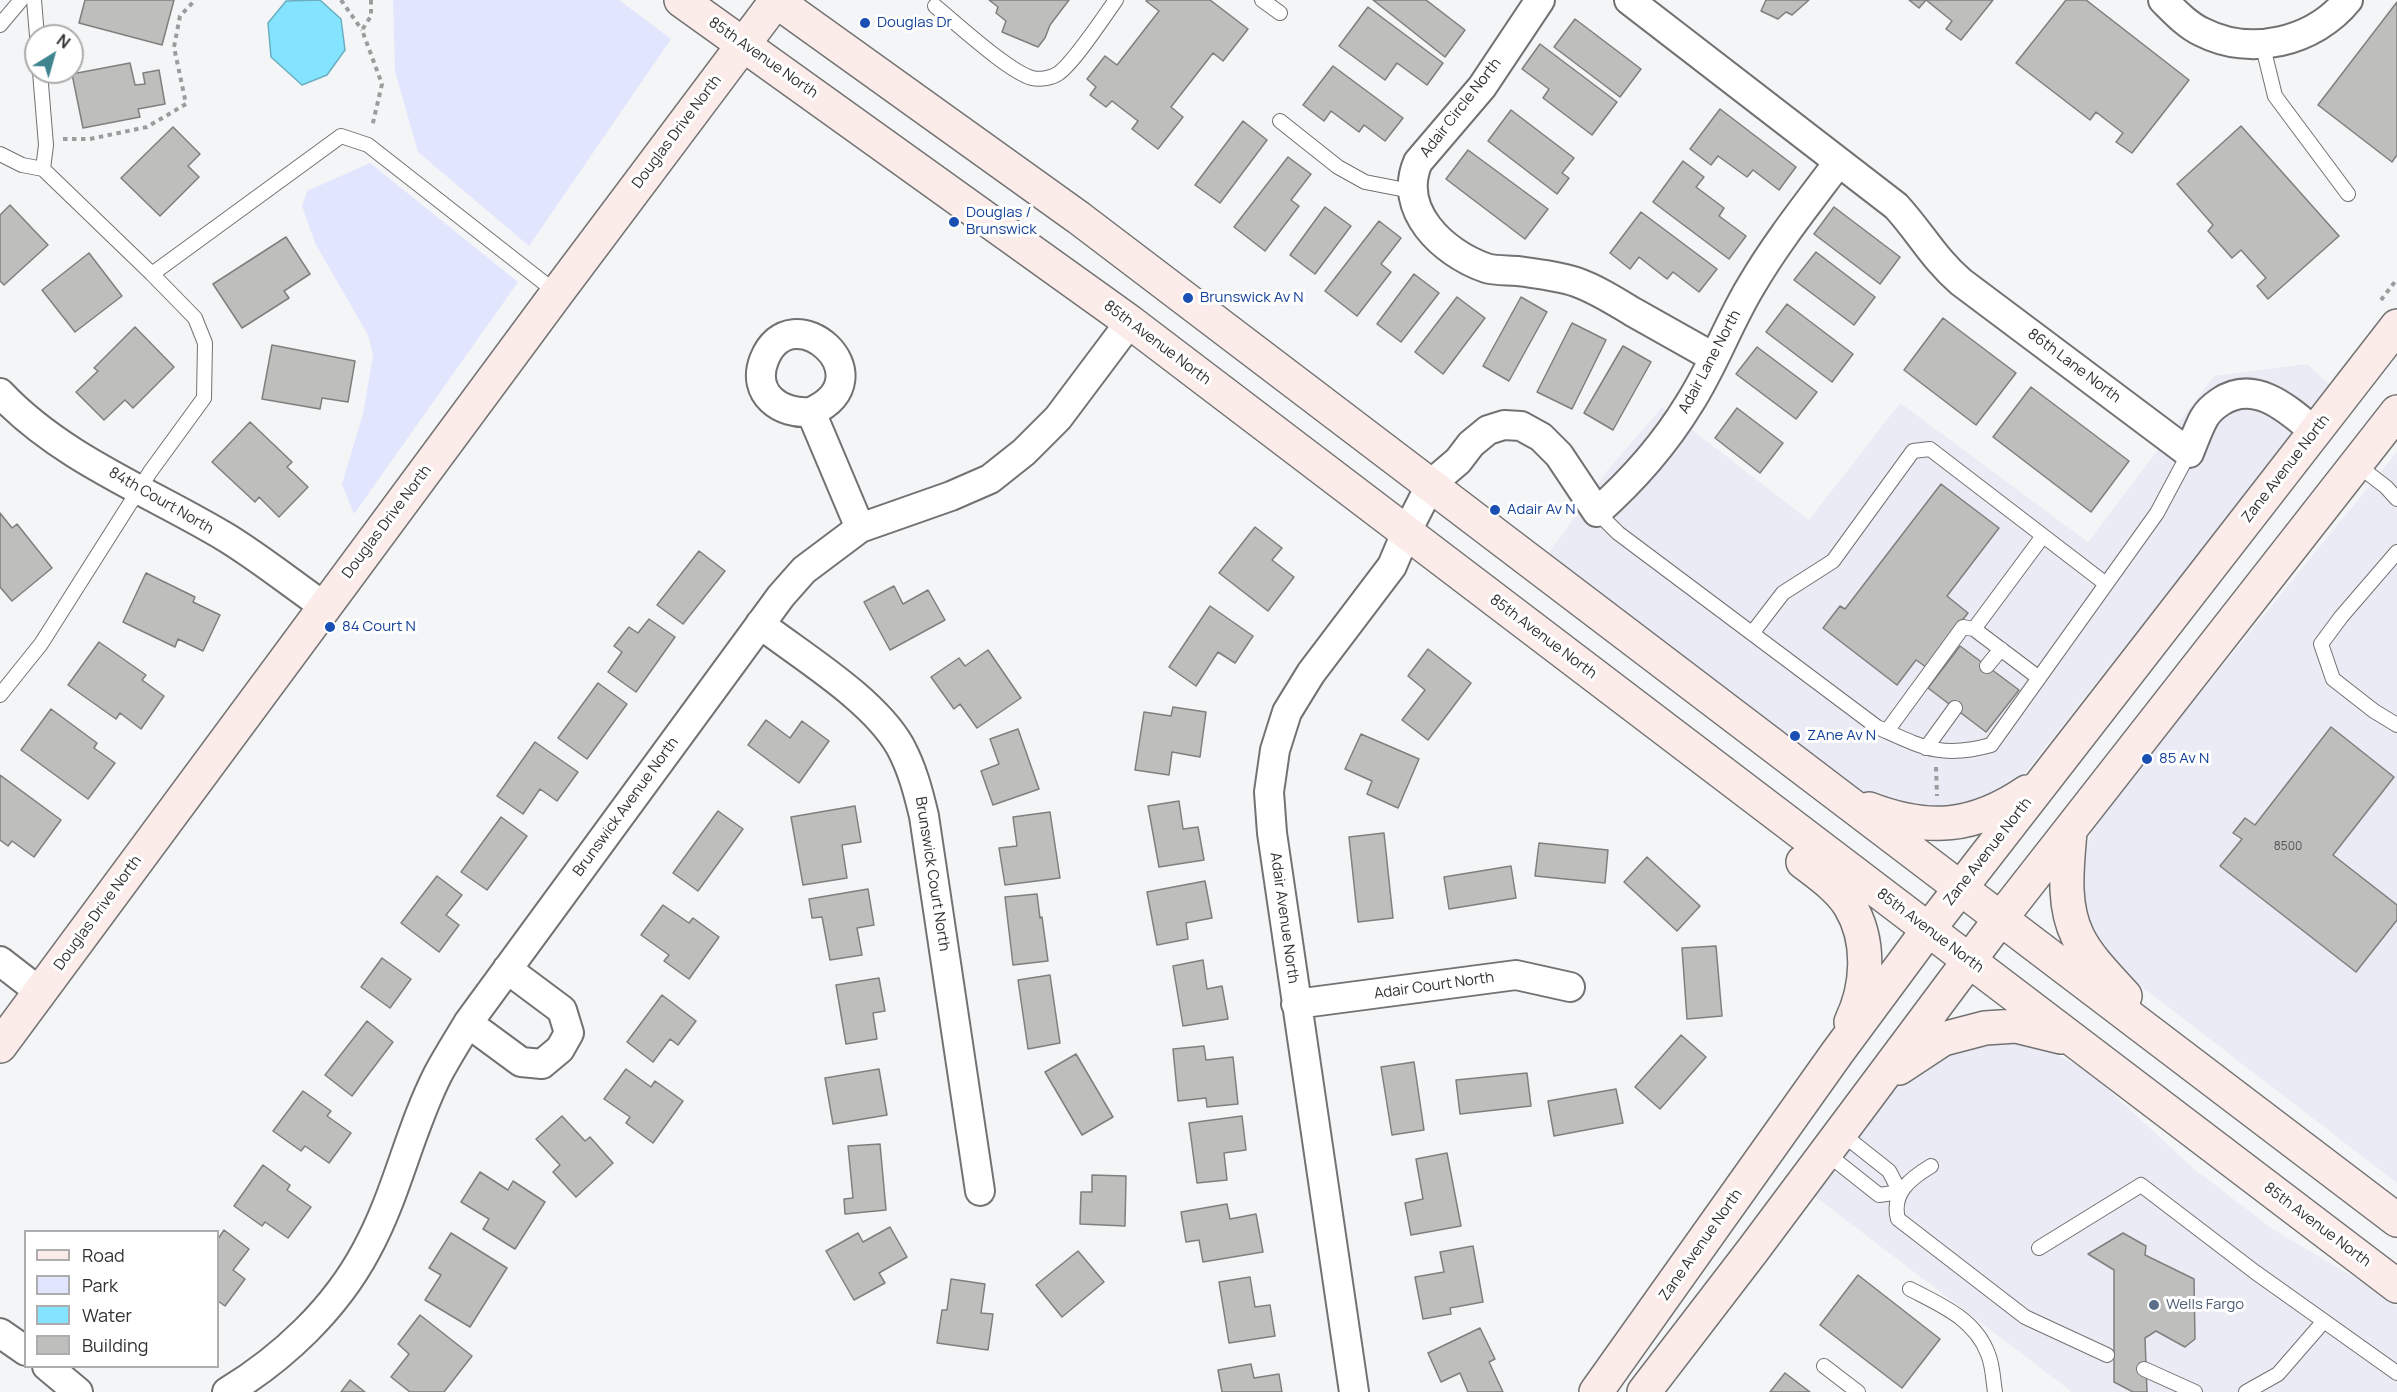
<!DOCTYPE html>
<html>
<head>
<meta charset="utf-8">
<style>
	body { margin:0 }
	#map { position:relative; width:2397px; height:1392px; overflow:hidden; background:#f4f5f6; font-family:Manrope,sans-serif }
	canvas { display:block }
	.legend { position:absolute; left:24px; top:1230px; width:195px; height:138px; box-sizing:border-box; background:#fff; border:2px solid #adadad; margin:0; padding:8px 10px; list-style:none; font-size:18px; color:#313131 }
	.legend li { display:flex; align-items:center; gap:12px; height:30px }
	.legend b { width:30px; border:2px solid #adadad }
	.north { position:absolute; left:24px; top:24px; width:60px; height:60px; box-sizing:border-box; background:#fff; border:2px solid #adadad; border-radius:50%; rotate:37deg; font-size:16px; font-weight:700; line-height:24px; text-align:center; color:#313131 }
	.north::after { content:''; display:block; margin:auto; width:21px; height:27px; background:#3e858f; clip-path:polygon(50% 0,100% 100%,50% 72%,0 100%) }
</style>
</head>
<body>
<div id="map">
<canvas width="2397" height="1392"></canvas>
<ul class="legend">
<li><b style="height:8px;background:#fcece9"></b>Road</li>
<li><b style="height:16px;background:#e2e5fe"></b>Park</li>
<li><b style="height:16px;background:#84e3fe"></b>Water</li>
<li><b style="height:16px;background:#bebebd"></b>Building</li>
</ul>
<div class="north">N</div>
</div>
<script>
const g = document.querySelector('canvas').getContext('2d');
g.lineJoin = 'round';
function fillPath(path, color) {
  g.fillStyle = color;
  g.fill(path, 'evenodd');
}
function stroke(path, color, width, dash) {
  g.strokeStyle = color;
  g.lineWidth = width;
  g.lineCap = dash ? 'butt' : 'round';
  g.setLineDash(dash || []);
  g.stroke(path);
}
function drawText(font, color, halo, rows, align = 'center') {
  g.font = font + ' Manrope,sans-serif';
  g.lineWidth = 6;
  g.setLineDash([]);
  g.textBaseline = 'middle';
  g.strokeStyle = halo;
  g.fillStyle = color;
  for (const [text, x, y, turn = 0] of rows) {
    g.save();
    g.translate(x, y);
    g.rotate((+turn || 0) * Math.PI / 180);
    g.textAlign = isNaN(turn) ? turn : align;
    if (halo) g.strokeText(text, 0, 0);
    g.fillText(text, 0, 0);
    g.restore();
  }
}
fillPath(new Path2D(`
	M2307,364l24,22 -315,398 -29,17 -52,12 -61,-11 -328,-245 61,-86 55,-64 147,113 91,-117 188,139 126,-166z
	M2397,452v731l-286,-220 -29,-46 -1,-55 14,-40z
	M2008,1038l47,16 32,16 107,99 80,61 95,56 28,21v85h-325l-259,-197 82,-112 61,-40z`), '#eaebf4');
fillPath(new Path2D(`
	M393,0h226l52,39 -142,207 -111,-94 -23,-81z
	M370,163l148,119 -164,232 -12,-30 21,-70 10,-59 -5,-20 -53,-92 -13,-37 5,-15z`), '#e2e5fe');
const water = new Path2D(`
	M320,0l21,19 4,31 -18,25 -25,10 -31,-28 -3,-34 18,-22z`);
fillPath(water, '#84e3fe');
stroke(water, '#6baec0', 1.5);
const building = new Path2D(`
	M85,0h89l-12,45 -83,-22z
	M989,0h80l-19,25 -5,13 -7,9 -36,-15 4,-11 -10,-8 2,-6z
	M1147,0h63l38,29 -25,32 -10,-8 -42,54 12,10 -25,32 -26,-20 6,-8 -26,-20 -6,6 -16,-12 6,-8 -9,-8 18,-23 12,9 42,-54 -13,-10z
	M1373,0h53l39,30 -20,27z
	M1766,0h43l-17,15 -6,-3 -8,7 -17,-8z
	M1909,0h84l-32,40 -15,-11 6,-8 -26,-21 -7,8z
	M2066,0h20l103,80 -57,73 -16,-11 7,-9 -27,-21 -6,8 -74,-57z
	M2397,2v153l-5,7 -74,-57z
	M1368,7l75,56 -16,22 -30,-22 -12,17 -46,-34z
	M1575,19l66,50 -21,28 -66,-50z
	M1540,44l77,58 -25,33 -49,-37 6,-9 -27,-20z
	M130,63l5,22 10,-1 -2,-11 16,-3 6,34 -27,5 2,8 -57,11 -11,-54z
	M1333,66l70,52 -18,23 -21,-16 -5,7 -28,-21 -7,10 -21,-16z
	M1720,109l76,58 -17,23 -26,-20 -6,7 -29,-21 -7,9 -21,-16z
	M1511,110l63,48 -12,15 7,5 -12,16 -69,-53z
	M1243,121l24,19 -47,63 -25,-18z
	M2241,126l98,110 -71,63 -11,-13 9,-8 -25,-28 -9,8 -24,-27 5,-6 -36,-41z
	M173,127l27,27 -12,12 11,11 -39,39 -39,-38z
	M1468,150l80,59 -23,30 -79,-60z
	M1288,157l23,17 -20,26 8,6 -34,45 -31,-24z
	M1683,161l21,16 -8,10 28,21 -5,8 27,20 -17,23 -76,-57z
	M10,205l38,40 -44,40 -4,-4v-66z
	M1325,207l26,19 -36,48 -25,-19z
	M1834,207l66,50 -20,27 -66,-50z
	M1641,212l76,57 -18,23 -26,-20 -6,7 -28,-22 -9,12 -20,-16z
	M1379,221l22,17 -20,26 10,8 -34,44 -32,-25z
	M286,237l24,37 -26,17 5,7 -47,30 -29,-44z
	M1816,252l59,45 -21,28 -60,-45z
	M89,253l33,43 -47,36 -33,-42z
	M1414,274l25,19 -38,49 -24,-18z
	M1457,297l28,21 -42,56 -28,-22z
	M1521,297l26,15 -38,69 -26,-15z
	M1787,304l66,50 -21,28 -66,-50z
	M1943,318l73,55 -40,52 -72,-55z
	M1572,323l34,17 -34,69 -35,-17z
	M135,327l39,40 -41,41 -8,-8 -21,20 -28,-28 22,-21 -4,-3z
	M272,345l83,16 -7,41 -26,-4 -2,11 -58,-10z
	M1623,346l28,16 -38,68 -29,-17z
	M1757,347l60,45 -21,27 -60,-45z
	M2031,387l98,74 -38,51 -98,-75z
	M1737,408l46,35 -23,30 -45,-35z
	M250,422l42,40 -5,5 21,20 -29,30 -20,-20 -4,5 -43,-40z
	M1941,484l58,44 -52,68 21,17 -42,54 -10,-7 -19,25 -74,-57 17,-22 5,3z
	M0,513l12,15 5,-4 35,44 -40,33 -12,-14z
	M1255,527l27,21 -10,12 22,17 -26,34 -49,-38z
	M699,551l26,20 -42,53 -26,-19z
	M146,573l49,24 -2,5 27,13 -17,36 -25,-12 -3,8 -52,-25z
	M894,586l9,18 25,-14 17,30 -55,30 -26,-48z
	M1210,606l43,30 -18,27 -17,-11 -22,34 -27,-19z
	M649,619l26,18 -39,55 -28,-20 14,-20 -8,-6 15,-19 9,6z
	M99,642l47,33 -4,5 22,16 -23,33 -21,-16 -4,6 -48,-34z
	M1960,646l59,44 -33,42 -58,-44z
	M1428,649l43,34 -43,57 -26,-20 23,-30 -17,-14z
	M988,650l33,48 -44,30 -17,-24 -6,5 -23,-32 28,-19 6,8z
	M598,683l29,21 -40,55 -29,-21z
	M1173,707l33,5 -6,45 -28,-5 -3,23 -34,-5 9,-58 27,4z
	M51,709l46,34 -3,5 21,15 -27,36 -67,-49z
	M766,720l24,18 12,-17 27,20 -30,42 -51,-38z
	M2331,727l63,50 -61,78 64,50v15l-41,52 -136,-106 22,-27 -9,-6 12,-15 10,7z
	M1018,729l21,60 -46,16 -12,-34 18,-7 -9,-25z
	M1361,734l58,25 -21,49 -31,-14 5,-13 -27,-12z
	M535,742l43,30 -21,29 -17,-12 -17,25 -26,-18z
	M0,775l61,45 -27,37 -22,-16 -4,5 -8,-6z
	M1179,801l4,28 15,-2 6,33 -45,7 -11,-61z
	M855,806l6,36 -19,3 5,33 -44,7 -12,-68z
	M718,811l25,18 -45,62 -25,-18z
	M1050,812l10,66 -55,7 -6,-37 18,-2 -4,-29z
	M501,817l26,19 -40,54 -26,-18z
	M1384,833l9,85 -35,4 -9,-85z
	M1539,843l69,7 -3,33 -70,-7z
	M1647,857l53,49 -23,25 -53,-49z
	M1511,866l5,32 -67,11 -5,-32z
	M437,876l25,19 -16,20 13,10 -20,27 -38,-29z
	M1205,881l7,37 -26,5 2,16 -31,6 -10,-53z
	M868,889l6,36 -17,3 5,27 -32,5 -8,-43 -10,1 -3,-19z
	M1037,894l3,24 2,-1 6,44 -35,4 -8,-68z
	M663,905l26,18 4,-5 26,19 -30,42 -25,-18 5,-6 -28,-20z
	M1716,946l6,70 -35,3 -5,-71z
	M382,958l29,21 -21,29 -29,-21z
	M1203,960l4,29 15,-3 6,33 -45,7 -10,-60z
	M1050,975l10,68 -32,6 -10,-69z
	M879,978l6,33 -12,2 4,26 -31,5 -10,-59z
	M662,995l34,26 -18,24 -8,-6 -17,23 -26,-20z
	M367,1021l26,21 -41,54 -27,-21z
	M1681,1035l25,22 -46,52 -25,-22z
	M1204,1046l2,14 27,-3 5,47 -31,3 -1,-9 -28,3 -5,-52z
	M1076,1054l37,63 -31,18 -37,-63z
	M1414,1062l10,68 -32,5 -11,-68z
	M626,1069l25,18 4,-6 28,20 -30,42 -27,-20 4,-6 -26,-18z
	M879,1069l8,46 -54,9 -8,-46z
	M1527,1073l4,33 -71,8 -4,-34z
	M1616,1089l7,34 -69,13 -6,-35z
	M303,1091l28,20 -4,5 24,17 -22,30 -24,-17 -4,5 -28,-20z
	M562,1116l23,25 5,-4 23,26 -37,34 -23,-25 7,-7 -24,-26z
	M1242,1116l4,34 -22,3 3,27 -30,3 -8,-60z
	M880,1144l6,66 -41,4 -1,-15 9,-1 -5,-52z
	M1447,1153l14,73 -50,9 -6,-32 18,-4 -7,-40z
	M263,1165l27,20 -3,5 24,17 -23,31 -23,-16 -3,4 -28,-20z
	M480,1172l28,18 5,-9 32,21 -30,47 -32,-20 6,-10 -28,-17z
	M1092,1175l34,1 -1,50 -45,-2 1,-32h11z
	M1227,1204l3,15 26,-5 7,38 -60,10 -4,-22 -13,2 -5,-30z
	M890,1227l17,30 -28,16 6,10 -31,17 -28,-49 32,-18 5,9z
	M224,1230l25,19 -16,21 12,9 -20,27 -7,-5v-62z
	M451,1233l56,35 -37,59 -45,-27 16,-25 -12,-7z
	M2123,1233l23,13 -1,9 49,24 1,60 -10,8 -29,-16 -11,7 2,54h-14l-19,-10v-112l-26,-16z
	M1473,1246l10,56 -33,6 1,6 -28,5 -8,-42 29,-5 -4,-20z
	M1078,1251l26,31 -42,35 -26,-32z
	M1858,1275l82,64 -38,49 -82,-63z
	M1250,1277l5,30 15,-2 5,31 -46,7 -10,-61z
	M951,1279l34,5 -4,29 12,1 -5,36 -51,-7 5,-33h5z
	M420,1315l52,41 -28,36h-34l-19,-15 18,-23 -11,-10z
	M1480,1328l15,31 -6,3 14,30h-35l-8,-19 -19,9 -13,-29z
	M1251,1364l3,14 25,-4 3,18h-60l-4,-22z
	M1785,1373l25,19h-40z
	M350,1380l15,12h-24z`);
fillPath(building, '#bebebd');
stroke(building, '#7f7f7e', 1.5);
const lane = new Path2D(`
	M34,0l3,36
	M1262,0l18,13
	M935,6c21,17 74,66 97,72 8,2 20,0 27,-5 16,-12 44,-55 57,-73
	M0,25l21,-25
	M2262,43l13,53 73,98
	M40,72l6,73 -3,24
	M1280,121l58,46 27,15 46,9
	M0,154l22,11 21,4 109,105 43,44 10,25 -1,55 -54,74 -109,172 -41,51
	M152,274l189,-138 27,9 189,148
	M2356,464l30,23 11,12
	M1597,512l21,21 259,194c45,20 64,32 114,18l166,-232 32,-60
	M2397,552l-56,65 -20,27 12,35 41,32 23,14
	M1753,632l30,-39 50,-32 80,-110 17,-2 176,135
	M1987,666l14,-17
	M2039,678l-65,-49 69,-93
	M1887,731l76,-104 11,2
	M1926,748l29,-40
	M1826,1153l53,42 21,-3 -11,-21 -48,-38
	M1931,1166c-20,12 -40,27 -33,53l127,98 82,38
	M2039,1248l102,-63 114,87 142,101
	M1910,1289c31,16 65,30 78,65 5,12 5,26 7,38
	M1824,1366l34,26
	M2144,1369l51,23
	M2246,1392l32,-18 46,-53`);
const street = new Path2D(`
	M1540,0l-58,87 -64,75c-21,48 25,91 68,106 10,3 22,2 32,3 19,3 40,5 58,11 20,7 39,19 57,30 27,15 53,30 80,45
	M1629,0l267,206c24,26 38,53 65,76l228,171c5,-12 9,-24 15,-35 4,-7 10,-12 16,-16 35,-24 69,8 95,30
	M2163,0c12,12 24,25 39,32 49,25 112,10 146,-32
	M0,393c62,66 151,99 227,145 34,21 65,46 98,69
	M811,412c-30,3 -60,-18 -47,-52 27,-69 125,17 47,52l49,116
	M760,624c43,33 113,75 140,122 12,22 18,45 24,70l56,375
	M0,961l40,31
	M1296,1004l220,-29 54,12
	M468,1023l53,39 21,2 18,-15 9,-16 -7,-23 -55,-41
	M0,1333l26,18
	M47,1366l31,26
	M227,1392c56,-34 108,-83 139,-141 31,-56 43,-120 72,-177 9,-17 20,-34 30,-51l313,-427 23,-26 56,-42 91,-32 39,-17 34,-27 34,-34 72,-96
	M1354,1392l-82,-559 -3,-41 6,-42 12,-38 24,-39 81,-107 14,-33 25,-49 27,-23 13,-17 17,-14 16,-5 17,1 20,11 18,18 38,57c36,-32 67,-67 92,-108 24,-37 39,-80 62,-118 25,-43 57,-83 87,-123`);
const secondary = new Path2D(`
	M681,0l449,322 1267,964
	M775,0l304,218 1318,1002
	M1869,809c60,23 105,19 158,-17
	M2070,832c-3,35 -8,73 8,105 11,22 31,41 47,59
	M1803,862c17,13 36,26 47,44 21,35 18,81 1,116
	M0,1046l557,-753 219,-292
	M1899,1068l44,-29 42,-11 31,-2 45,11
	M1596,1392l241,-339 91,-123 469,-604
	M1644,1392l109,-142 248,-332 396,-506`);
stroke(lane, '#727273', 16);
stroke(street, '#727273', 32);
stroke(secondary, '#727273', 36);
stroke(new Path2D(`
	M341,0l21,30
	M371,0v16l-9,14 20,54 -10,43
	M63,139h27l57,-12 39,-23 -12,-57 6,-31 15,-16
	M2381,300l16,-21
	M1936,767l1,29`), '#9b9c9c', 4, [4.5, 4.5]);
stroke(lane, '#fff', 14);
stroke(street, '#fff', 28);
stroke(secondary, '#fcece9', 33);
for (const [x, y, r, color] of [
	[865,23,6,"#1a4fb4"],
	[954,222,6,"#1a4fb4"],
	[1188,298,6,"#1a4fb4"],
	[1495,510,6,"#1a4fb4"],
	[330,627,6,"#1a4fb4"],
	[1795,736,6,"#1a4fb4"],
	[2147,759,6,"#1a4fb4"],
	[2154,1305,6,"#5c6f8a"]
]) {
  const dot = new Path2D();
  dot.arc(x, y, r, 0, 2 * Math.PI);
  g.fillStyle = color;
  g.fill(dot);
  stroke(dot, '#fff', 2);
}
drawText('12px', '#545454', null, [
	["8500",2288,847]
]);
drawText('15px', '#164399', '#fff', [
	["Douglas Dr",877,23],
	["Douglas /",966,213],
	["Brunswick",966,230],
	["Brunswick Av N",1200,298],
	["Adair Av N",1507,510],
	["84 Court N",342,627],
	["ZAne Av N",1807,736],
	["85 Av N",2159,759]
], 'left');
drawText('15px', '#313131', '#fff', [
	["85th Avenue North",763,58,35],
	["Adair Circle North",1461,108,-52],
	["Douglas Drive North",677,132,-53],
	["85th Avenue North",1157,343,37],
	["Adair Lane North",1710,362,-62],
	["86th Lane North",2074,366,37],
	["Zane Avenue North",2286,469,-52],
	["84th Court North",161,501,30],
	["Douglas Drive North",387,522,-53],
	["85th Avenue North",1543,637,37],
	["Brunswick Avenue North",626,807,-54],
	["Zane Avenue North",1988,852,-52],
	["Brunswick Court North",932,874,81],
	["Douglas Drive North",98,913,-54],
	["Adair Avenue North",1284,918,82],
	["85th Avenue North",1930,931,37],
	["Adair Court North",1434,986,-8],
	["85th Avenue North",2317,1225,37],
	["Zane Avenue North",1701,1245,-55]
]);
drawText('15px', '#4e5e75', '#fff', [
	["Wells Fargo",2166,1305]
], 'left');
</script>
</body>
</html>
